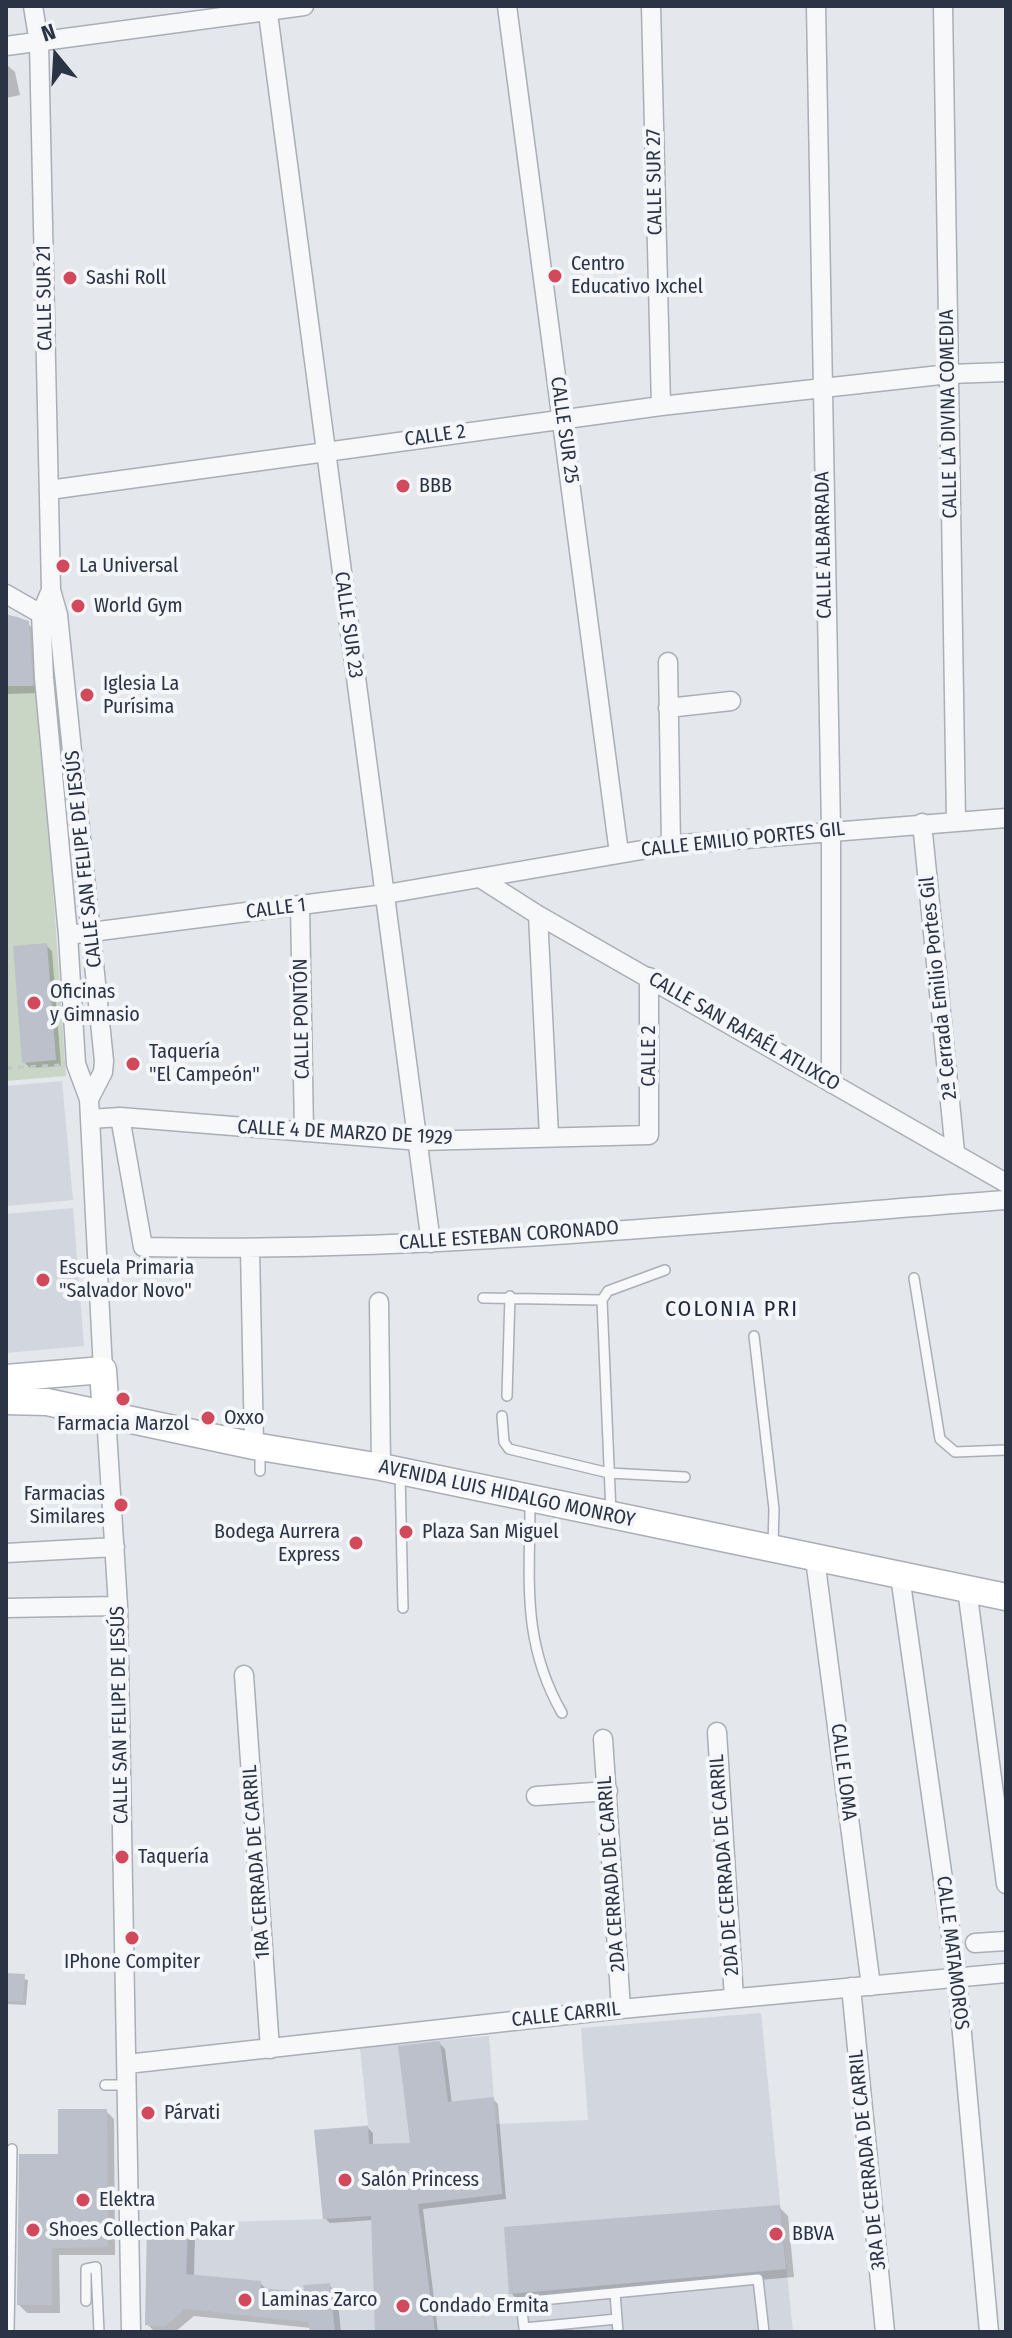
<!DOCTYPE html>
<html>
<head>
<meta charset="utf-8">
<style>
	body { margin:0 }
	#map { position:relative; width:1012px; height:2338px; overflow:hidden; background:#e4e7ec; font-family:"Fira Sans Condensed",sans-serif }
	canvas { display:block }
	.frame { position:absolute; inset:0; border:8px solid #2b3445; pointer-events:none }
	.north { position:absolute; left:16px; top:16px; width:80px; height:80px; -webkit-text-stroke:6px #f4f6f9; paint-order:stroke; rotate:342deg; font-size:22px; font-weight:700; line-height:32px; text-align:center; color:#2b3445 }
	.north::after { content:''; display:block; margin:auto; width:28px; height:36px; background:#2b3445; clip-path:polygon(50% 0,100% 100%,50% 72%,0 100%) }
</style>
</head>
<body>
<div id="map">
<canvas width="1012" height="2338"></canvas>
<div class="frame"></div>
<div class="north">N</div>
</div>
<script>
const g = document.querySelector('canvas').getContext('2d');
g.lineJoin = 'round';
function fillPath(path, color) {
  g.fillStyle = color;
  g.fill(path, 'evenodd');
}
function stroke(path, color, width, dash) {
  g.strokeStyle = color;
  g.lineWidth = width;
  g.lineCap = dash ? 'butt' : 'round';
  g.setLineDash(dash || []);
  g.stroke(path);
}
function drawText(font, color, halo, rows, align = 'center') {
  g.font = font + ' "Fira Sans Condensed",sans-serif';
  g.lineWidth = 8;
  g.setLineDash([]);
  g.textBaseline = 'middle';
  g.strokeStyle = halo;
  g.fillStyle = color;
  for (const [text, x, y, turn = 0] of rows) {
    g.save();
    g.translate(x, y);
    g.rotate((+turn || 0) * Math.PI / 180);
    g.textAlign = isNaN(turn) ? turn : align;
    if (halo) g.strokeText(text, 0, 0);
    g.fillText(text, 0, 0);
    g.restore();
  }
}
fillPath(new Path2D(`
	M62,1081l11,119 -67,6v-120z
	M73,1208l11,138 -78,7v-139z
	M761,2013l32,319h-458l-6,-49 -26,2 5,36 -123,-12 3,-86 135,-4 -9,-89 54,-5 -8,-78 129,-11 7,88 92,-4 -7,-92z`), '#d2d6de');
fillPath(new Path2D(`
	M39,685l27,391 -60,5v-395z`), '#c9d6c5');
fillPath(new Path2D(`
	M6,64l9,8 5,23 -14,3z
	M6,616l12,1 19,14 3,62 -34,1z
	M46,945l6,6 9,115 -31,2 -6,-6z
	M6,1975l22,5 -2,25 -20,-1z
	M439,2043l6,6 7,55 41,-5 5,5 8,95 -83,10 15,123h-61l-4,-112 -43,3 -5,-5 43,-90 5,5v13l40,-1z
	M106,2111l8,8 1,136h-56l1,58h-33l-8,-8 41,-149z
	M779,2207l9,9 6,61 -275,24 -8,-8z
	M187,2225l8,8 -1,43 66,7 8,8 38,3 23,-9 8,8 4,39h-29l-1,-4 -117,-12 -19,16h-20l-8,-8z
	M609,2330l3,2h-30z`), '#0003');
fillPath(new Path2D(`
	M6,614l23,7 4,65h-27z
	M47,943l9,117 -34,3 -9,-117z
	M6,1973l19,1 -2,28 -17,-1z
	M440,2041l8,61 46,-5 8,97 -84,10 17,128h-60l-4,-116 -48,3 -9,-89 54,-4 1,18 41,-1 -12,-97z
	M58,2109h49l1,138 -56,1v57h-35l2,-151h39z
	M780,2205l6,64 -277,25 -5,-67z
	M147,2223h41l-2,51 75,7v7l43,4 -1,-7 27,-2 5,49h-25l-2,-10 -123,-13 -20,18 -20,-2z`), '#bbc0ca');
const lane = new Path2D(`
	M914,1278l26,161 15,13 51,-2
	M483,1298l119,2
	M754,1336l20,173 -1,37
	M507,1396l3,-100
	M502,1416l2,26 5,7 100,24 76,4
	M260,1471v-20
	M400,1472l3,136
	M530,1502c0,79 -9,139 32,211
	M611,1513l-9,-213 6,-9 57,-21
	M105,2085h23
	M615,2293l3,39
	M86,2301v-32l10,-2 3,65
	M617,2319l-93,9 -3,-26 237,-23 6,53
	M9,2332l3,-183`);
const street = new Path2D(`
	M33,6l6,37 12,547 7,25 46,446 -1,11 -14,27
	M267,6l164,1237
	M507,6l112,847
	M651,6l10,400
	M816,6l15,824v253
	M943,6l13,815
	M6,46l298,-40
	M49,490l612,-84 288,-32 57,-2
	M51,590l-10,24 3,64 24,257 8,129 13,35 14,271
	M6,594l35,20h9
	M668,662l3,183
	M668,708l63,-7
	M922,823l33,329
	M483,880l55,35 468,268
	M300,905l4,227
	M538,915l11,221
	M68,935l318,-41 285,-49 335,-27
	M120,1117l23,130c288,6 576,-26 863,-47
	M90,1119l30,-2 300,24 229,-6v-158
	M250,1249l4,197
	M379,1302l2,165
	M106,1415l12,191 13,726
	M6,1553l109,-6
	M815,1559l56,427
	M900,1576l57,402 32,354
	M967,1589l39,295
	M6,1608l112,-2
	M244,1675l26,374
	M717,1732l17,266
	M603,1739l18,270
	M536,1796l72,-5
	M975,1943l31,-2
	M851,1987l34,345
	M127,2064l494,-55 385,-36`);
const secondary = new Path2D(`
	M6,1378l97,-8 3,45
	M6,1401l41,1 207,44 127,21 625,130`);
stroke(lane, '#a9aeb7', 12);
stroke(street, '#a9aeb7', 21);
stroke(secondary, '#a9aeb7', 29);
stroke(new Path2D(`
	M6,1068l55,-3`), '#c2c5cb', 3, [6, 6]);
stroke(lane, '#f7f8fa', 9);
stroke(street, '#f7f8fa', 18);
stroke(secondary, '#fff', 26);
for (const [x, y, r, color] of [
	[555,276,8,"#d1495b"],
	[70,278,8,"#d1495b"],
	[403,486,8,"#d1495b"],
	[63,566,8,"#d1495b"],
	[78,606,8,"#d1495b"],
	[87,695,8,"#d1495b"],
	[34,1003,8,"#d1495b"],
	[133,1064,8,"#d1495b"],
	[43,1280,8,"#d1495b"],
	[123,1399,8,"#d1495b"],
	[208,1418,8,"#d1495b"],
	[121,1505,8,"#d1495b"],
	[406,1532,8,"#d1495b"],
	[356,1543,8,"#d1495b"],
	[122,1857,8,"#d1495b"],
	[132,1938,8,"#d1495b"],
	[148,2113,8,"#d1495b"],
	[345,2180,8,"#d1495b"],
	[83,2200,8,"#d1495b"],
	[33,2230,8,"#d1495b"],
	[776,2234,8,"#d1495b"],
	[245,2300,8,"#d1495b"],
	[403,2306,8,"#d1495b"]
]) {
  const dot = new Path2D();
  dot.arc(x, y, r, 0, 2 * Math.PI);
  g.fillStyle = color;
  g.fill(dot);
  stroke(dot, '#f4f6f9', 3);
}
drawText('20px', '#2b3445', '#f4f6f9', [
	["CALLE SUR 27",655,182,-91],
	["CALLE SUR 21",45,298,-91],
	["CALLE LA DIVINA COMEDIA",949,414,-91],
	["CALLE SUR 25",564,430,82],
	["CALLE 2",435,436,-8],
	["CALLE ALBARRADA",824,545,-91],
	["CALLE SUR 23",348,625,82],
	["CALLE EMILIO PORTES GIL",743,840,-6],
	["CALLE SAN FELIPE DE JESÚS",84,859,-96],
	["CALLE 1",276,909,-7],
	["2ª Cerrada Emilio Portes Gil",939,988,-96],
	["CALLE PONTÓN",302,1019,-91],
	["CALLE SAN RAFAÉL ATLIXCO",744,1032,30],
	["CALLE 2",649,1056,-90],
	["CALLE 4 DE MARZO DE 1929",345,1133,3],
	["CALLE ESTEBAN CORONADO",509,1236,-4],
	["AVENIDA LUIS HIDALGO MONROY",507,1494,12],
	["CALLE SAN FELIPE DE JESÚS",120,1715,-91],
	["CALLE LOMA",843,1772,83],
	["1RA CERRADA DE CARRIL",257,1862,-94],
	["2DA DE CERRADA DE CARRIL",725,1865,-94],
	["2DA CERRADA DE CARRIL",612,1874,-94],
	["CALLE MATAMOROS",952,1953,83],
	["CALLE CARRIL",566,2015,-6],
	["3RA DE CERRADA DE CARRIL",868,2160,-96]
]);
drawText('20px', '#2b3445', '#f4f6f9', [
	["Centro",571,264],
	["Educativo Ixchel",571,287],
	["Sashi Roll",86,278],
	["BBB",419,486],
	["La Universal",79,566],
	["World Gym",94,606],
	["Iglesia La",103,684],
	["Purísima",103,707],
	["Oficinas",50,992],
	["y Gimnasio",50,1015],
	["Taquería",149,1052],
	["\"El Campeón\"",149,1075],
	["Escuela Primaria",59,1268],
	["\"Salvador Novo\"",59,1291],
	["Oxxo",224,1418],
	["Farmacia Marzol",123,1424,"center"],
	["Farmacias",105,1494,"right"],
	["Similares",105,1517,"right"],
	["Bodega Aurrera",340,1532,"right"],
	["Express",340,1555,"right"],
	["Plaza San Miguel",422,1532],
	["Taquería",138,1857],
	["IPhone Compiter",132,1962,"center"],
	["Párvati",164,2113],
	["Salón Princess",361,2180],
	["Elektra",99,2200],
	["Shoes Collection Pakar",49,2230],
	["BBVA",792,2234],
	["Laminas Zarco",261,2300],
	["Condado Ermita",419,2306]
], 'left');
g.letterSpacing = '2px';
drawText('22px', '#1d2536', '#f4f6f9', [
	["COLONIA PRI",732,1310]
]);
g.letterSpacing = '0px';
</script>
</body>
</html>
